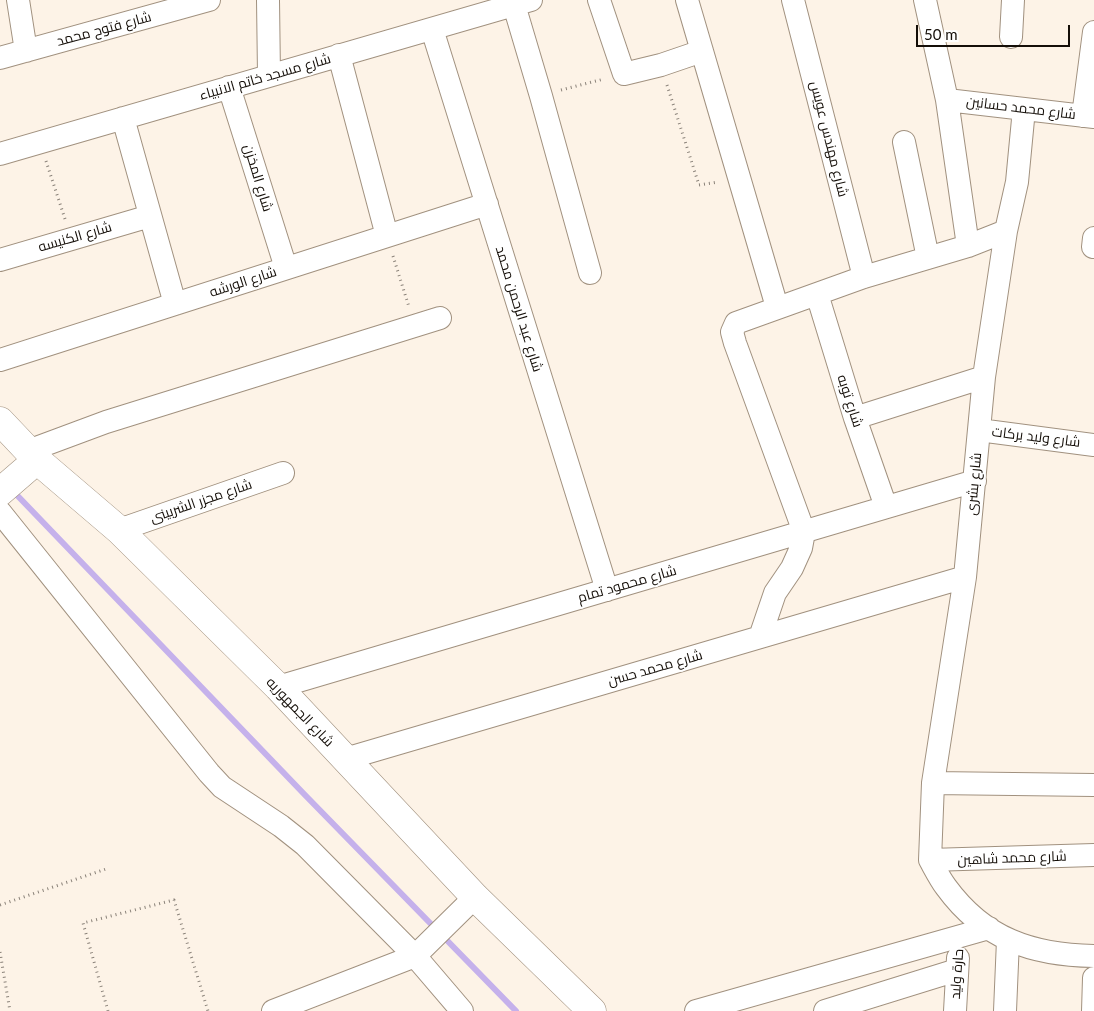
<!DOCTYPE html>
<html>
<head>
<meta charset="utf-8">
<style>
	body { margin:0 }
	#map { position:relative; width:1094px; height:1011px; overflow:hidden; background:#fdf3e7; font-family:Lato,sans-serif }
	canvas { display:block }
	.scale { position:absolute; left:916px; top:25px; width:154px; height:22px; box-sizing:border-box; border:2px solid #140e08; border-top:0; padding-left:6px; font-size:15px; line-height:18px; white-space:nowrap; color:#140e08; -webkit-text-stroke:4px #fff; paint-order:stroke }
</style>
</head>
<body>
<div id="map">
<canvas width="1094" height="1011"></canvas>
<div class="scale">50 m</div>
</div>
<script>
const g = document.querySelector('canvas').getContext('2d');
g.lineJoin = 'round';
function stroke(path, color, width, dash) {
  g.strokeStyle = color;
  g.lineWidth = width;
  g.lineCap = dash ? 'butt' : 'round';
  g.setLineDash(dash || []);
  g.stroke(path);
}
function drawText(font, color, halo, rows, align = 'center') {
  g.font = font + ' Lato,Cairo,sans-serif';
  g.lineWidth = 4;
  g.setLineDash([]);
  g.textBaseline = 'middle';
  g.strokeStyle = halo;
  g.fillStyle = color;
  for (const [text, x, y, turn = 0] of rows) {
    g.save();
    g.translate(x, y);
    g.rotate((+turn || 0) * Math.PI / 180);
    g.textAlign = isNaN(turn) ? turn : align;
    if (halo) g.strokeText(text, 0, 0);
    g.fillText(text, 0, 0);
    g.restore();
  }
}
stroke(new Path2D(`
	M13,491l292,304 211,216`), '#c5b1eb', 6);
const minor = new Path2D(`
	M18,0l8,51
	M268,0l1,75
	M599,0l25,74 37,-9 41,-14
	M687,0l90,307
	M793,0l71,277
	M925,0l22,100 21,146
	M514,5l27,91 49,177
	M432,29l175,561
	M1011,37l2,-37
	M339,55l48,181
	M0,58l209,-58
	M229,87l57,181
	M947,100l147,17
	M1083,116l11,-84
	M123,118l52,186
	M904,142l24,116
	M0,154l531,-154
	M1093,247l1,-9
	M0,260l150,-44
	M817,294l38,124 31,89
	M0,360l487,-156
	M855,418l129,-41
	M979,430l115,15
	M28,451l78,-29 334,-104
	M0,512l209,261 13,14 59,39 24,19 110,111 47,55
	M119,530l164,-57
	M760,637l15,-44 17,-25 9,-20 3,-16 -69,-189 -3,-11 4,-9 128,-46 104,-31 38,-15
	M278,687l697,-206
	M345,759l620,-182
	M933,783l161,2
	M930,860l3,-77 32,-206 19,-200 22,-146 11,-49 7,-73
	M930,860c5,9 10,19 16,27 38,52 86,68 148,69
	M930,860l164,-5
	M273,1011l142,-55 60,-59
	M696,1011l293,-83
	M825,1011l132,-41
	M955,1011l3,-53
	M1005,1011l3,-71
	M1093,1011l1,-33`);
const tertiary = new Path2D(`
	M0,421l37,39 82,70 159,157 197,210 117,114
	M0,492l37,-32`);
stroke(minor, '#a1917f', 24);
stroke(tertiary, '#a1917f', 29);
stroke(new Path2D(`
	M667,85l32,100 19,-3
	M561,90l43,-11
	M46,161l19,58
	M393,256l16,51
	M0,905l106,-36
	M0,952l10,59
	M108,1011l-25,-88 91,-23 34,111`), '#8a8279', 3, [1, 4]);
stroke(minor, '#fff', 22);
stroke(tertiary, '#fff', 28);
drawText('14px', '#140e08', '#fff', [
	["شارع فتوح محمد",104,29,-15],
	["شارع مسجد خاتم الانبياء",265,77,-16],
	["شارع محمد حسانين",1021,108,7],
	["شارع مهندس عويس",829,139,76],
	["شارع المخزن",258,178,73],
	["شارع الكنيسه",75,237,-16],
	["شارع الورشه",243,282,-18],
	["شارع عبد الرحمن محمد",519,309,73],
	["شارع توبه",850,401,72],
	["شارع وليد بركات",1036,437,7],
	["شارع بشرى",974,484,-85],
	["شارع مجزر الشربينى",201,501,-19],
	["شارع محمود تمام",627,584,-16],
	["شارع محمد حسن",655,668,-16],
	["شارع الجمهوريه",300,712,46],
	["شارع محمد شاهين",1012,858,-2],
	["حارة وليد",957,974,-86]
]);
</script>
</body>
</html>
